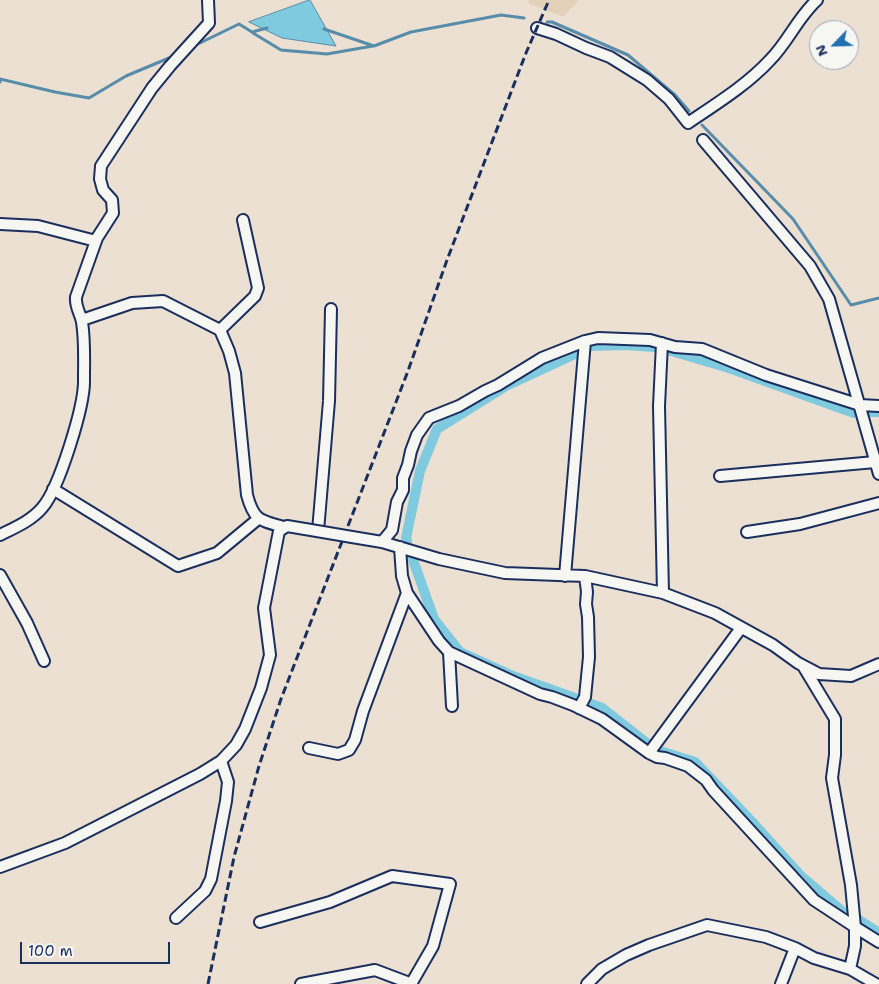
<!DOCTYPE html>
<html>
<head>
<meta charset="utf-8">
<style>
	body { margin:0 }
	#map { position:relative; width:879px; height:984px; overflow:hidden; background:#ebe0d1; font-family:"Shantell Sans",sans-serif }
	canvas { display:block }
	.north { position:absolute; left:809px; top:20px; width:50px; height:50px; box-sizing:border-box; background:#f6f6f2; border:1px solid #9ea6b7; border-radius:50%; rotate:246deg; font-size:14px; font-weight:700; line-height:20px; text-align:center; color:#1b2f5e }
	.north::after { content:''; display:block; margin:auto; width:18px; height:22px; background:#1f6fb2; clip-path:polygon(50% 0,100% 100%,50% 72%,0 100%) }
	.scale { position:absolute; left:20px; top:942px; width:150px; height:22px; box-sizing:border-box; border:2px solid #1b2f5e; border-top:0; padding-left:6px; font-size:15px; line-height:18px; white-space:nowrap; color:#1b2f5e; -webkit-text-stroke:4px #f6f6f2; paint-order:stroke }
</style>
</head>
<body>
<div id="map">
<canvas width="879" height="984"></canvas>
<div class="north">N</div>
<div class="scale">100 m</div>
</div>
<script>
const g = document.querySelector('canvas').getContext('2d');
g.lineJoin = 'round';
function fillPath(path, color) {
  g.fillStyle = color;
  g.fill(path, 'evenodd');
}
function stroke(path, color, width, dash) {
  g.strokeStyle = color;
  g.lineWidth = width;
  g.lineCap = dash ? 'butt' : 'round';
  g.setLineDash(dash || []);
  g.stroke(path);
}
fillPath(new Path2D(`
	M529,0h50l-16,17 -35,-14z`), '#e4d1ba');
const water = new Path2D(`
	M310,0l26,46 -54,-8 -33,-16z`);
fillPath(water, '#7fcadf');
stroke(water, '#578cab', 1);
stroke(new Path2D(`
	M547,22h5l76,33 47,40 14,16
	M324,29l50,17 37,-14 90,-17 23,3
	M253,33l28,17 46,4 46,-8
	M200,43l39,-19 13,8 15,-4
	M0,82v-3l55,13 34,6 37,-22 43,-18
	M702,125l91,94 58,86 28,-7`), '#578cab', 3);
stroke(new Path2D(`
	M591,346l35,-1 28,2
	M668,350l61,18 125,45
	M870,412h9
	M407,541l-1,-3 14,-67 17,-42 69,-43 69,-32
	M413,560l21,59 26,33 53,24 62,22
	M591,704l11,4 46,36
	M660,751l35,11 60,63 46,51 41,35
	M859,920l20,13`), '#7fcadf', 10);
const street = new Path2D(`
	M537,28l19,6 30,14 24,9 37,23 22,19 19,24c28,-19 59,-38 82,-63 18,-18 28,-43 47,-60
	M703,140l107,126 19,33 50,175
	M0,224l38,2 58,15
	M82,320l50,-17 31,-2 57,29 9,21 6,22 12,122c7,26 13,25 36,32
	M220,330l35,-34 3,-8 -15,-68
	M662,343l-3,63 4,187
	M720,476l155,-14
	M53,489l125,77 39,-13 41,-34
	M318,531l11,-130 2,-92
	M747,532l53,-8 79,-21
	M0,535c14,-7 31,-14 42,-27 17,-19 43,-103 42,-129 0,-18 1,-39 -2,-57 -2,-10 -7,-15 -6,-25l21,-59 16,-25 -1,-13 -9,-10 -3,-11 1,-13 51,-78 18,-22 39,-43 -1,-23
	M352,537l30,5 57,17 66,14 80,3 78,17 52,20 58,32 25,18 21,11 32,2 28,-12
	M382,542l10,-12 5,-28 6,-12v-12l5,-13 3,-14 6,-16 12,-17 30,-12 26,-15 13,-6 44,-27 43,-17 13,-3 52,2 25,7 27,2 64,26 94,30 19,1
	M400,547l2,29 5,17 32,48 10,11 91,42 12,3 21,8 29,14 47,34 8,4 8,1 23,8 18,14 7,10 101,110 41,27 -4,-42 -19,-107 3,-23v-36l-32,-53
	M0,575l27,48 17,38
	M565,576l20,-235
	M449,652l3,54
	M579,708l6,-11 4,-40 -1,-40 -2,-13 1,-12 -2,-16
	M309,748l29,6 11,-4 6,-10 8,-29 44,-118
	M649,753l92,-125
	M0,867l65,-24 135,-69 21,-13 15,-16 9,-16 16,-41 9,-33 -6,-47 15,-77 8,-5 18,3
	M176,918l29,-27 6,-12 15,-78 2,-19 -7,-21
	M260,922l70,-20 62,-26 58,8 -17,62 -22,38
	M850,969l26,15
	M301,984l74,-14 37,14
	M587,984l15,-15 24,-14 23,-10 58,-20 59,12 29,11 19,10 36,11 5,-23v-19l24,15
	M781,984l14,-36`);
stroke(street, '#1b2f5e', 14);
stroke(street, '#f6f6f2', 10);
stroke(new Path2D(`
	M208,984l26,-127 25,-91 22,-67 127,-328 39,-111 79,-207 23,-53`), '#1b2f5e', 3, [8, 4]);
const streetBridge = new Path2D(`
	M305,529l47,8`);
stroke(streetBridge, '#1b2f5e', 14, []);
stroke(streetBridge, '#f6f6f2', 10);
</script>
</body>
</html>
